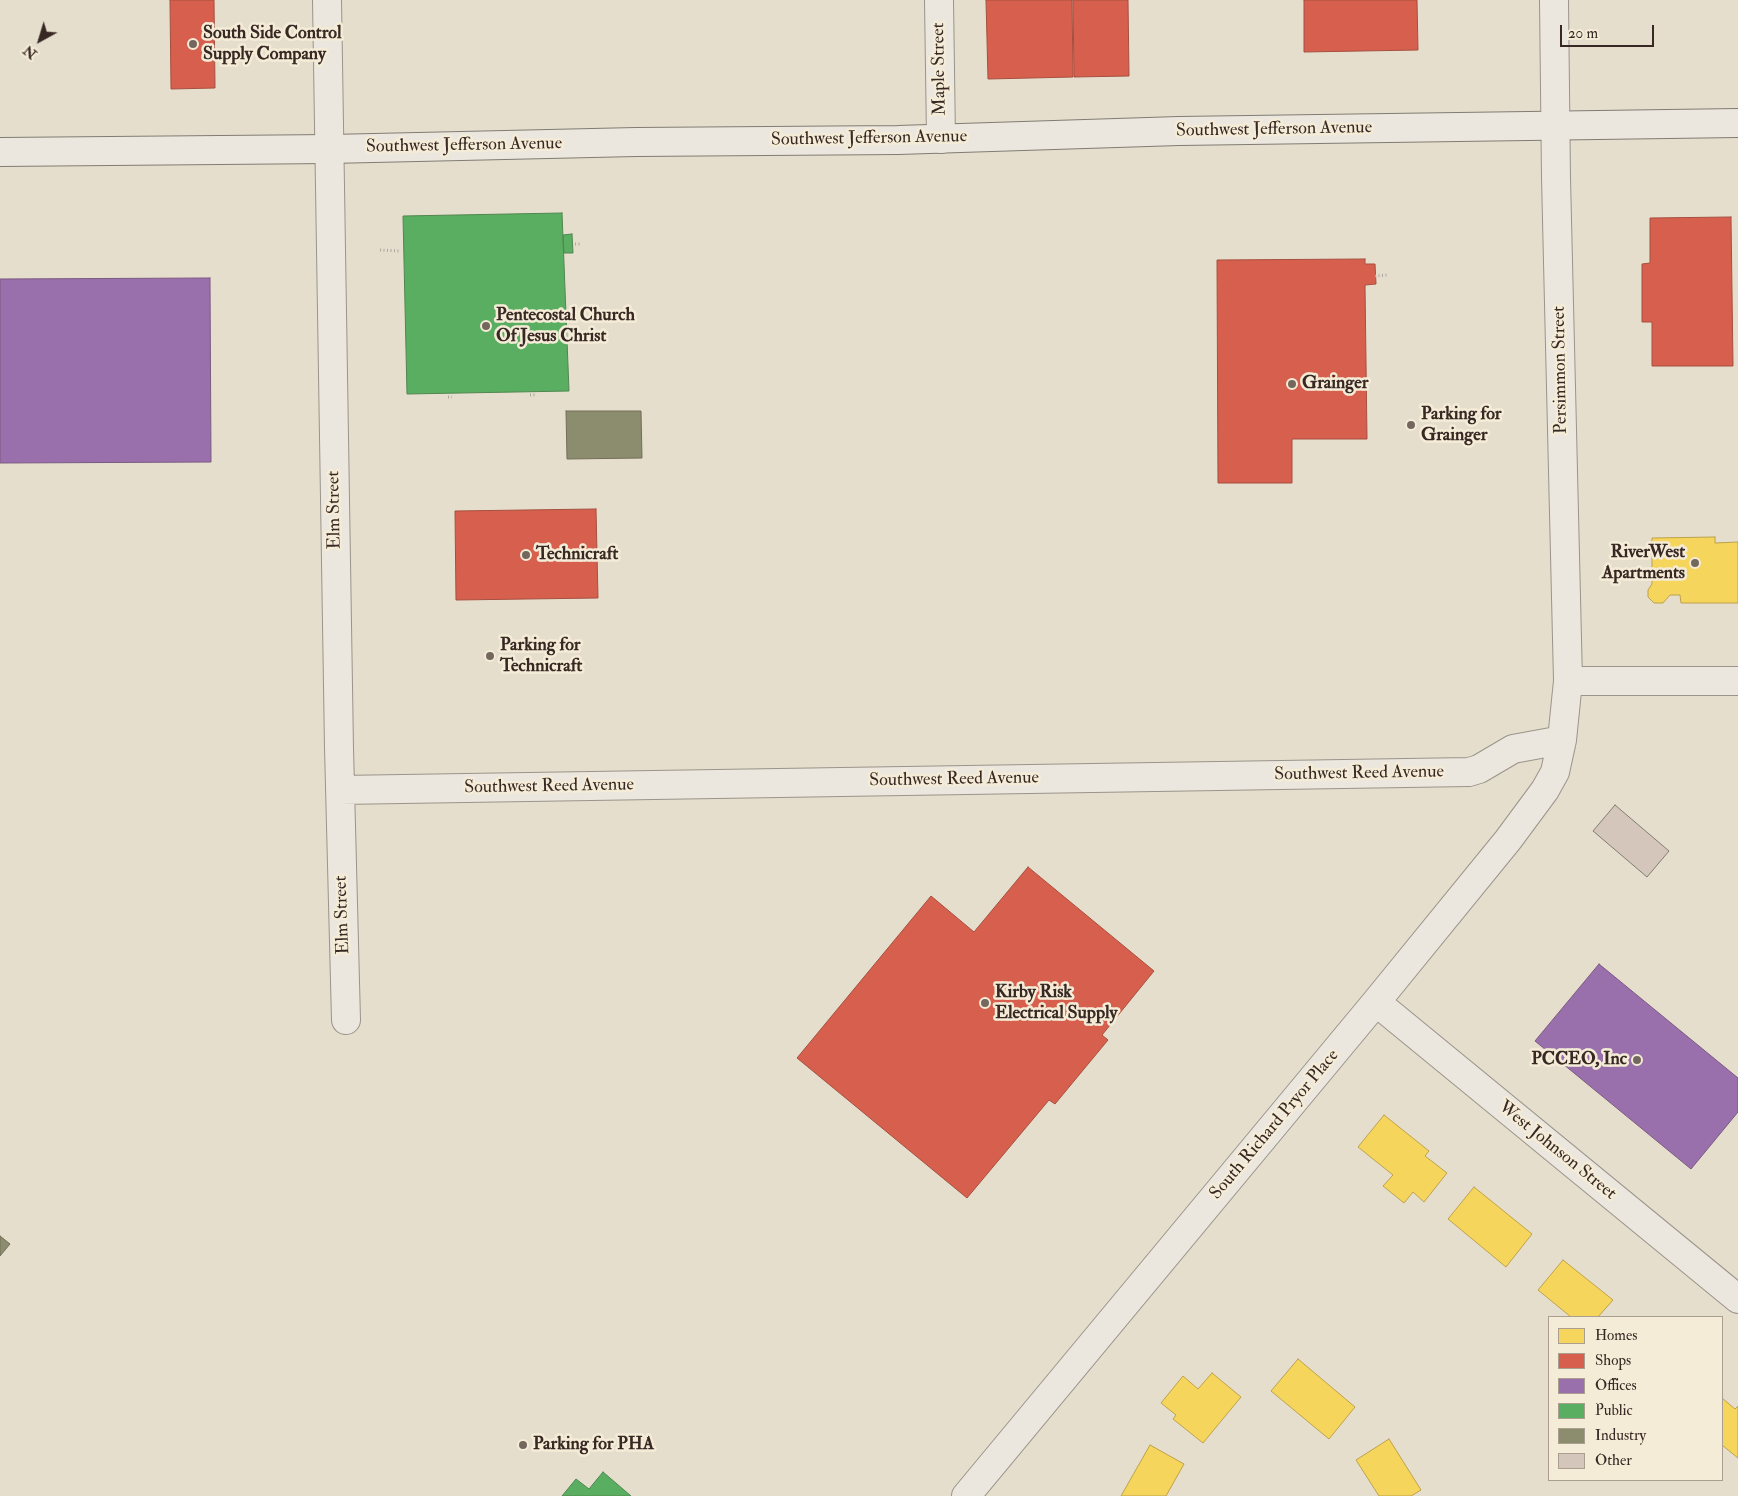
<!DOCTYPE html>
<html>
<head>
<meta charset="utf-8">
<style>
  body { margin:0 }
  #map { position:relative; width:1738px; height:1496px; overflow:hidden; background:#e5decd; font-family:"IM FELL Double Pica",serif }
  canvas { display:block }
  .legend { position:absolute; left:1548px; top:1316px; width:175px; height:165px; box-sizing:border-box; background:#f5ecd8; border:1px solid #a99e90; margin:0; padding:6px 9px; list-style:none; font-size:15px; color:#372823 }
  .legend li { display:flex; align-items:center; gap:10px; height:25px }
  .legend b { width:25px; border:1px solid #a99e90 }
  .north { position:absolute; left:15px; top:15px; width:50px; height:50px; -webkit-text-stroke:4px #f5ecd8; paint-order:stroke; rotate:219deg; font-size:14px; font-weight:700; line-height:20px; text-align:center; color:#372823 }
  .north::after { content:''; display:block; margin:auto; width:18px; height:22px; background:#372823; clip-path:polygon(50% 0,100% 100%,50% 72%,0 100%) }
  .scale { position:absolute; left:1560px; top:25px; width:94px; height:22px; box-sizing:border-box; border:2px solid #372823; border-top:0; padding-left:6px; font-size:15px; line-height:18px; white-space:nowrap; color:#372823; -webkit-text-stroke:4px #f5ecd8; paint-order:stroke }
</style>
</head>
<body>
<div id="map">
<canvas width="1738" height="1496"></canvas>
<ul class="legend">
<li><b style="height:14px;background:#f6d55c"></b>Homes</li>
<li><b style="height:14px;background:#d6604d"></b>Shops</li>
<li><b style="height:14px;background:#9970ab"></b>Offices</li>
<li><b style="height:14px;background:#5aae61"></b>Public</li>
<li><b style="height:14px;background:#8c8c6e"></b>Industry</li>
<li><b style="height:14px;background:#d4c6bb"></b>Other</li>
</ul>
<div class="north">N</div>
<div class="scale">20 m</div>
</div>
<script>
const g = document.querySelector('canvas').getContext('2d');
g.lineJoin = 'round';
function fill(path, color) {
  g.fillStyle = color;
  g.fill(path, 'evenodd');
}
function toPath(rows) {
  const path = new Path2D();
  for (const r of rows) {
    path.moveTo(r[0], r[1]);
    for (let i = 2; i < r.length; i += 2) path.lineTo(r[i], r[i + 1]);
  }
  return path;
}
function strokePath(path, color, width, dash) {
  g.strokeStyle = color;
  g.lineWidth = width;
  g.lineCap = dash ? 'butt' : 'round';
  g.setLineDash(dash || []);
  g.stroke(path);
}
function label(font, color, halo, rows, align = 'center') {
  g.font = font + ' "IM FELL Double Pica",serif';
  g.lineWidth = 5;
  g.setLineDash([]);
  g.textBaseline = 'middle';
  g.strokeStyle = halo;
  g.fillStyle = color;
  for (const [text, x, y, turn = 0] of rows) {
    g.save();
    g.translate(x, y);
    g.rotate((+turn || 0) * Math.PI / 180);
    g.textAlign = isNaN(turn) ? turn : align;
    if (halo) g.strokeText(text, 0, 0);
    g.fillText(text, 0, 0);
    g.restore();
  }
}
const homes = toPath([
  [1715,537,1715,543,1738,542,1738,603,1681,603,1680,595,1670,595,1663,603,1654,603,1648,597,1648,590,1652,584,1652,538,1715,537],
  [1384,1115,1429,1151,1425,1156,1447,1173,1424,1202,1413,1192,1404,1203,1383,1186,1393,1175,1358,1147,1384,1115],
  [1474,1187,1532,1234,1506,1267,1448,1219,1474,1187],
  [1563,1260,1613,1300,1598,1317,1571,1317,1538,1290,1563,1260],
  [1298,1359,1355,1407,1329,1439,1271,1391,1298,1359],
  [1212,1373,1241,1397,1203,1443,1173,1419,1176,1415,1161,1403,1183,1376,1198,1389,1212,1373],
  [1722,1398,1735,1409,1738,1406,1738,1458,1722,1445,1722,1398],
  [1389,1439,1421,1490,1411,1496,1379,1496,1356,1460,1389,1439],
  [1150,1445,1184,1464,1166,1496,1121,1496,1150,1445]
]);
const shops = toPath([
  [170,0,214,0,215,88,171,89,170,0],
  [986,0,1072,0,1073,77,988,79,986,0],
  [1073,0,1128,0,1129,76,1074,77,1073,0],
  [1304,0,1417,0,1418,50,1304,52,1304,0],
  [1731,217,1733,366,1652,366,1652,322,1642,322,1642,264,1650,263,1650,218,1731,217],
  [1365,259,1365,264,1375,264,1376,284,1365,285,1367,439,1292,439,1292,483,1218,483,1217,260,1365,259],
  [596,509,598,598,456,600,455,511,596,509],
  [1028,867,1154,971,1102,1035,1108,1040,1055,1104,1049,1100,967,1198,797,1058,931,896,974,932,1028,867]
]);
const offices = toPath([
  [210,278,211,462,0,463,0,279,210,278],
  [1599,964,1738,1078,1738,1112,1691,1169,1535,1041,1599,964]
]);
const public = toPath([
  [562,213,569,391,407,394,403,216,562,213],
  [572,234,573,253,564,253,563,235,572,234],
  [603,1472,631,1496,562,1496,576,1479,589,1489,603,1472]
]);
const industry = toPath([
  [566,411,641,411,642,458,567,459,566,411],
  [0,1236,10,1244,0,1256,0,1236]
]);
const building = toPath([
  [1615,805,1669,851,1647,877,1593,831,1615,805]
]);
const path = toPath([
  [575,244,582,244],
  [380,250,399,251],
  [1375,276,1387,275],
  [530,395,536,395],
  [448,397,452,397]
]);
const minor = toPath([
  [327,0,339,748,346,1020],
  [939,0,941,139],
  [1568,681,1738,681],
  [340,790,1469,772,1479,769,1513,749,1562,740],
  [1376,1002,1738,1299],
  [966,1496,1376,1002,1508,840,1545,790,1555,772,1562,740,1568,681,1556,178,1554,0]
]);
const secondary = toPath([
  [0,152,330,149,636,142,898,140,1179,131,1738,123]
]);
const markers = [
  [193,44,5,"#74685e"],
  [486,326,5,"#74685e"],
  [1292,384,5,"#74685e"],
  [1411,425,5,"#74685e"],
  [526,555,5,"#74685e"],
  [1695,563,5,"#74685e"],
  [490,656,5,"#74685e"],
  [985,1003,5,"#74685e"],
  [1637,1060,5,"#74685e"],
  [523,1445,5,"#74685e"]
];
const poiNames = [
  ["South Side Control",203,34],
  ["Supply Company",203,55],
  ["Pentecostal Church",496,316],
  ["Of Jesus Christ",496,337],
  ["Grainger",1302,384],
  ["Parking for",1421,415],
  ["Grainger",1421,436],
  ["RiverWest",1685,553,"right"],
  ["Apartments",1685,574,"right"],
  ["Technicraft",536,555],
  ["Parking for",500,646],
  ["Technicraft",500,667],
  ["Kirby Risk",995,993],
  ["Electrical Supply",995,1014],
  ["PCCEO, Inc",1627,1060,"right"],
  ["Parking for PHA",533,1445]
];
const streetNames = [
  ["Maple Street",940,69,-91],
  ["Southwest Jefferson Avenue",1274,130,-1],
  ["Southwest Jefferson Avenue",869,139,-1],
  ["Southwest Jefferson Avenue",464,146,-1],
  ["Persimmon Street",1561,370,-91],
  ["Elm Street",335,510,-91],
  ["Southwest Reed Avenue",1359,774,-1],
  ["Southwest Reed Avenue",954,780,-1],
  ["Southwest Reed Avenue",549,787,-1],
  ["Elm Street",343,915,-92],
  ["South Richard Pryor Place",1275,1125,-50],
  ["West Johnson Street",1557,1151,39]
];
fill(homes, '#f6d55c');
strokePath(homes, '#bda14b', 1);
fill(shops, '#d6604d');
strokePath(shops, '#a64f40', 1);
fill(offices, '#9970ab');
strokePath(offices, '#7c5a82', 1);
fill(public, '#5aae61');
strokePath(public, '#50864e', 1);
fill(industry, '#8c8c6e');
strokePath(industry, '#726e58', 1);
fill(building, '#d4c6bb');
strokePath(building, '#817c73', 1);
strokePath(minor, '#9a948a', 30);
strokePath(secondary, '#817c73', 30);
strokePath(path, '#aba7a0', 3, [1, 2.5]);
strokePath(minor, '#ebe6de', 28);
strokePath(secondary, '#ebe6de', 28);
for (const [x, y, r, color] of markers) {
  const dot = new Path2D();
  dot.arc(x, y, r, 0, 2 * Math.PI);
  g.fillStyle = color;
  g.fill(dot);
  strokePath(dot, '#f5ecd8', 2);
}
label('bold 18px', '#372823', '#f5ecd8', poiNames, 'left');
label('18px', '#372823', '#f5ecd8', streetNames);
</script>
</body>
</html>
